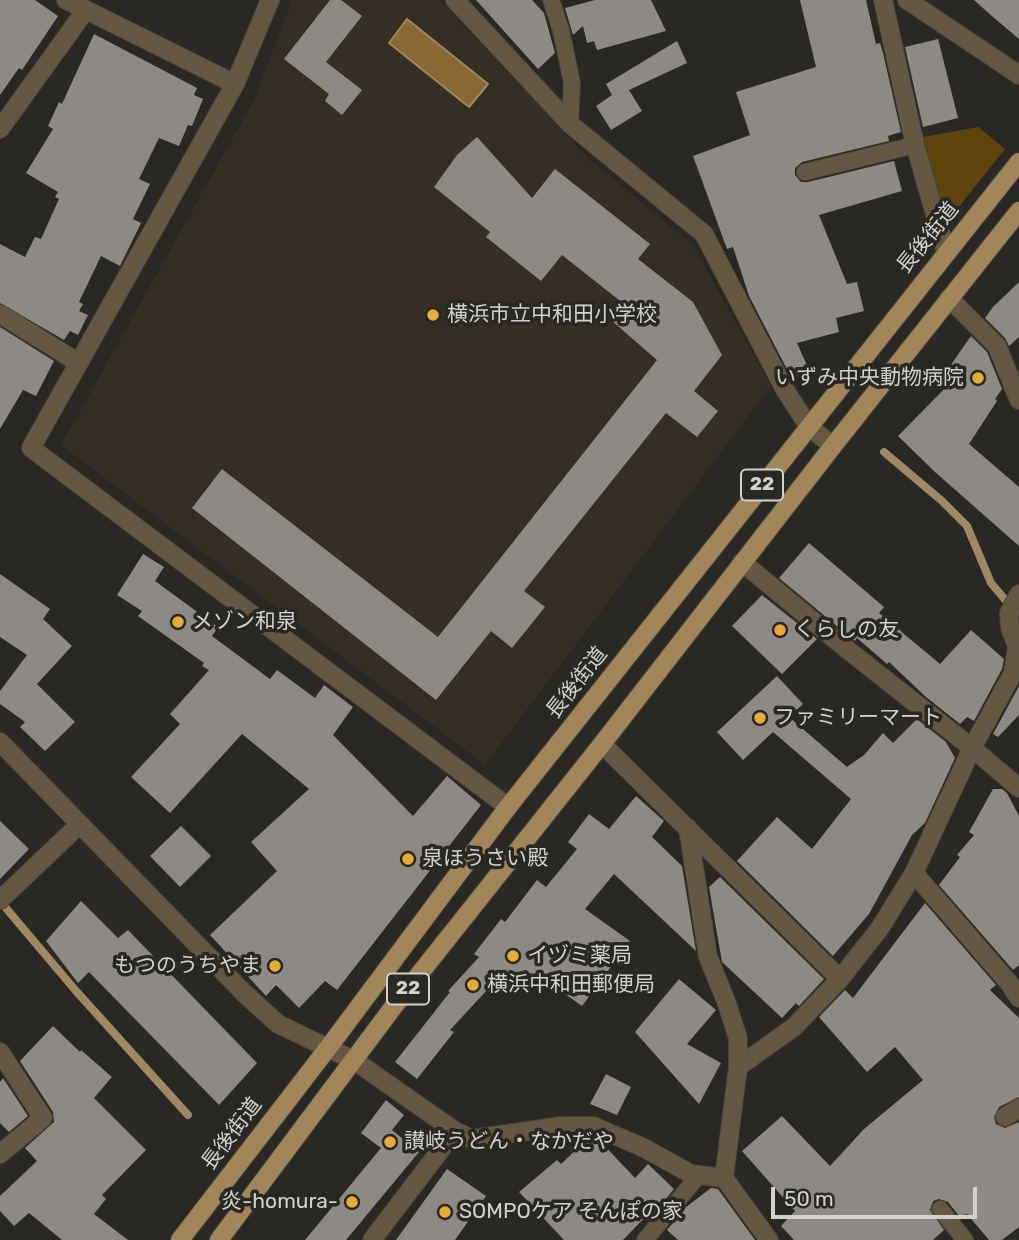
<!DOCTYPE html>
<html>
<head>
<meta charset="utf-8">
<style>
  body { margin:0 }
  #map { position:relative; width:1019px; height:1240px; overflow:hidden; background:#2a2824; font-family:Rubik,sans-serif }
  canvas { display:block }
  .scale { position:absolute; left:771px; top:1187px; width:206px; height:32px; box-sizing:border-box; border:4px solid #d3d1ce; border-top:0; padding-left:9px; font-size:21px; line-height:24px; white-space:nowrap; color:#d3d1ce; -webkit-text-stroke:5px #2a2824; paint-order:stroke }
</style>
</head>
<body>
<div id="map">
<canvas width="1019" height="1240"></canvas>
<div class="scale">50 m</div>
</div>
<script>
const g = document.querySelector('canvas').getContext('2d');
g.lineJoin = 'round';
function fill(path, color) {
  g.fillStyle = color;
  g.fill(path, 'evenodd');
}
function toPath(rows) {
  const path = new Path2D();
  for (const r of rows) {
    path.moveTo(r[0], r[1]);
    for (let i = 2; i < r.length; i += 2) path.lineTo(r[i], r[i + 1]);
  }
  return path;
}
function strokePath(path, color, width, dash) {
  g.strokeStyle = color;
  g.lineWidth = width;
  g.lineCap = dash ? 'butt' : 'round';
  g.setLineDash(dash || []);
  g.stroke(path);
}
function label(font, color, halo, rows, align = 'center') {
  g.font = font + ' Rubik,"Noto Sans JP",sans-serif';
  g.lineWidth = 7;
  g.setLineDash([]);
  g.textBaseline = 'middle';
  g.strokeStyle = halo;
  g.fillStyle = color;
  for (const [text, x, y, turn = 0] of rows) {
    g.save();
    g.translate(x, y);
    g.rotate((+turn || 0) * Math.PI / 180);
    g.textAlign = isNaN(turn) ? turn : align;
    if (halo) g.strokeText(text, 0, 0);
    g.fillText(text, 0, 0);
    g.restore();
  }
}
const built = toPath([
  [292,0,440,0,589,159,693,245,771,386,485,765,61,445,254,100]
]);
const green = toPath([
  [978,127,1005,149,946,223,923,137]
]);
const water = toPath([
  [407,19,488,84,469,107,389,43,407,19]
]);
const stream = toPath([
  [884,452,942,501,967,526,991,583,1019,616],
  [0,901,76,991,188,1115]
]);
const building = toPath([
  [0,0,35,0,58,16,22,70,19,68,0,95],
  [330,0,341,0,362,16,326,62,362,90,342,115,325,101,329,94,284,59],
  [476,0,532,0,544,13,555,53,538,69],
  [595,0,651,0,666,31,597,50,594,41,587,43,583,26,573,35,565,8],
  [800,0,866,0,876,44,880,43,883,53,901,132,888,136,889,141,802,162,795,168,795,175,801,182,808,182,894,161,902,191,819,215,847,284,857,282,864,311,836,318,839,332,797,343,809,370,792,379,749,296,733,247,727,249,693,156,750,135,736,92,816,67],
  [974,0,1019,0,1019,39,993,17],
  [94,34,197,88,194,95,203,99,192,126,188,125,179,146,159,138,139,179,150,184,133,219,141,223,120,266,101,256,79,302,83,304,79,311,88,315,78,335,70,331,64,340,0,303,0,244,25,257,35,237,41,239,59,199,55,197,58,192,26,173,53,129,48,126,59,102,62,104],
  [938,39,958,118,923,127,905,47],
  [677,41,687,63,629,90,642,111,611,130,596,106,612,95,606,84],
  [477,137,532,198,555,169,650,244,638,259,693,302,722,355,694,391,718,411,697,437,666,413,524,591,545,607,512,648,491,631,436,700,192,508,222,469,438,637,657,360,612,321,624,304,562,255,541,281,486,237,490,232,434,187,457,155],
  [1019,282,1019,337,1009,346,1005,338,985,318,993,307],
  [0,327,54,361,36,396,23,390,0,429],
  [971,336,987,352,1002,389,995,399,997,401,969,444,1019,487,1019,546,935,472,898,436,956,377,948,369],
  [809,543,884,607,879,613,940,664,971,630,1004,659,1002,669,974,721,967,717,960,724,926,697,889,662,887,664,857,638,855,641,779,578],
  [143,554,164,567,155,581,218,627,212,636,270,679,277,670,315,698,324,685,353,707,333,735,413,816,447,776,481,805,337,990,325,981,299,1008,276,985,266,996,210,935,277,871,251,842,309,789,242,734,170,813,131,777,180,724,170,714,209,670,202,666,204,663,138,616,142,611,117,595],
  [0,574,50,609,43,619,72,646,37,684,75,722,45,751,20,727,25,722,0,704,0,691,27,655,0,637],
  [762,595,817,639,782,674,732,626],
  [777,676,803,704,789,717,847,767,864,755,883,733,893,743,917,719,946,742,955,758,925,823,912,835,869,914,833,956,737,861,777,817,812,849,851,799,773,732,743,760,717,732],
  [1019,686,1019,715,998,737,993,734],
  [993,789,1002,789,1007,793,1019,816,1019,965,1013,970,939,885,960,857,957,855,974,835,969,832],
  [636,796,664,821,652,837,682,866,696,951,614,874,585,909,630,941,582,1006,538,975,524,993,501,975,450,1030,454,1032,417,1079,395,1062,450,992,448,991,479,957,474,954,501,919,505,922,537,880,546,887,577,849,568,842,589,814,609,829],
  [0,821,29,849,0,879],
  [181,826,211,856,180,887,150,856],
  [720,877,824,979,799,1006,796,1003,782,1018,722,962,709,887],
  [81,901,118,938,128,930,257,1063,219,1105,89,972,78,983,46,941],
  [925,903,996,985,990,990,1019,1018,1019,1097,999,1107,994,1117,996,1124,1005,1128,1019,1122,1019,1227,1002,1240,989,1240,967,1214,959,1216,948,1202,939,1199,933,1201,930,1210,944,1230,933,1240,794,1240,781,1226,795,1211,742,1151,782,1116,830,1166,864,1129,923,1080,895,1047,867,1072,819,1017,845,990,853,998],
  [679,979,716,1010,687,1044,721,1063,699,1104,635,1032],
  [53,1026,80,1052,81,1050,112,1077,94,1098,146,1150,102,1195,106,1199,94,1214,128,1240,62,1240,29,1213,14,1226,0,1211,0,1196,37,1161,25,1148,54,1122,53,1112,20,1061],
  [606,1074,631,1087,617,1115,590,1104],
  [3,1078,28,1116,9,1132,0,1123,0,1082],
  [386,1100,404,1115,392,1130,419,1152,346,1240,305,1240,381,1148,361,1133],
  [590,1137,600,1141,635,1178,648,1164,674,1189,652,1216,649,1213,623,1240,564,1240,519,1192,557,1160,561,1164],
  [447,1169,486,1196,455,1240,396,1240],
  [711,1188,718,1189,755,1240,678,1240,667,1230,686,1207]
]);
const service = toPath([
  [551,0,561,30,572,83,570,124],
  [805,172,915,145],
  [940,1209,965,1240],
  [645,1240,699,1175]
]);
const minor = toPath([
  [66,0,235,84],
  [270,0,235,84,31,448,508,807],
  [455,0,570,124,704,234,784,388,808,426,833,446],
  [883,0,915,145,946,252],
  [907,0,1019,75],
  [0,129,85,11],
  [949,298,997,346,1019,400],
  [0,314,79,363],
  [742,562,848,650,972,748,1019,788],
  [602,744,840,979],
  [688,828,708,957,726,1001,738,1038,738,1067],
  [914,873,1009,983,1019,998],
  [0,900,79,825],
  [328,1048,355,1061,455,1131,472,1139,562,1126,593,1126,642,1147,691,1174,724,1178],
  [0,1052,43,1118,0,1154],
  [1005,1117,1019,1108],
  [372,1240,455,1131],
  [769,1240,724,1178,738,1067,794,1027,840,979,880,928,914,873,972,748,1013,673,1017,646,1010,628,1009,613,1019,594]
]);
const tertiary = toPath([
  [0,742,245,994,278,1024,328,1048]
]);
const primary = toPath([
  [180,1240,328,1048,508,807,1019,162],
  [219,1240,394,1006,602,744,833,446,1019,211]
]);
const markers = [
  [433,315,7,"#e9ab38"],
  [978,378,7,"#e9ab38"],
  [178,622,7,"#e9ab38"],
  [780,630,7,"#e9ab38"],
  [760,718,7,"#e9ab38"],
  [408,859,7,"#e9ab38"],
  [513,956,7,"#e9ab38"],
  [275,966,7,"#e9ab38"],
  [473,985,7,"#e9ab38"],
  [390,1142,7,"#e9ab38"],
  [352,1202,7,"#e9ab38"],
  [445,1212,7,"#e9ab38"]
];
const shields = [
  [762,485,42],
  [408,989,42]
];
const shieldNames = [
  ["22",762,485],
  ["22",408,989]
];
const streetNames = [
  ["長後街道",928,238,-51],
  ["長後街道",577,683,-52],
  ["長後街道",232,1134,-53]
];
const poiNames = [
  ["横浜市立中和田小学校",447,315],
  ["いずみ中央動物病院",964,378,"right"],
  ["メゾン和泉",192,622],
  ["くらしの友",794,630],
  ["ファミリーマート",774,718],
  ["泉ほうさい殿",422,859],
  ["イヅミ薬局",527,956],
  ["もつのうちやま",261,966,"right"],
  ["横浜中和田郵便局",487,985],
  ["讃岐うどん・なかだや",404,1142],
  ["炎-homura-",338,1202,"right"],
  ["SOMPOケア そんぽの家",459,1212]
];
fill(built, '#342e25');
fill(green, '#60440e');
fill(water, '#896934');
strokePath(water, '#9f8862', 2);
strokePath(stream, '#9f8862', 8);
fill(building, '#8d8a86');
strokePath(service, '#45433f', 18);
strokePath(minor, '#45433f', 20);
strokePath(tertiary, '#45433f', 20);
strokePath(primary, '#45433f', 20);
strokePath(service, '#655843', 16);
strokePath(minor, '#655843', 18);
strokePath(tertiary, '#655843', 18);
strokePath(primary, '#a2865a', 18);
for (const [x, y, r, color] of markers) {
  const dot = new Path2D();
  dot.arc(x, y, r, 0, 2 * Math.PI);
  g.fillStyle = color;
  g.fill(dot);
  strokePath(dot, '#2a2824', 2.5);
}
for (const [x, y, w] of shields) {
  const box = new Path2D();
  box.roundRect(x - w / 2, y - 15.5, w, 31, 5);
  g.fillStyle = '#2a2824';
  g.fill(box);
  strokePath(box, '#d3d1ce', 2);
}
label('bold 19px', '#d3d1ce', null, shieldNames);
label('21px', '#d3d1ce', '#2a2824', streetNames);
label('21px', '#d3d1ce', '#2a2824', poiNames, 'left');
</script>
</body>
</html>
